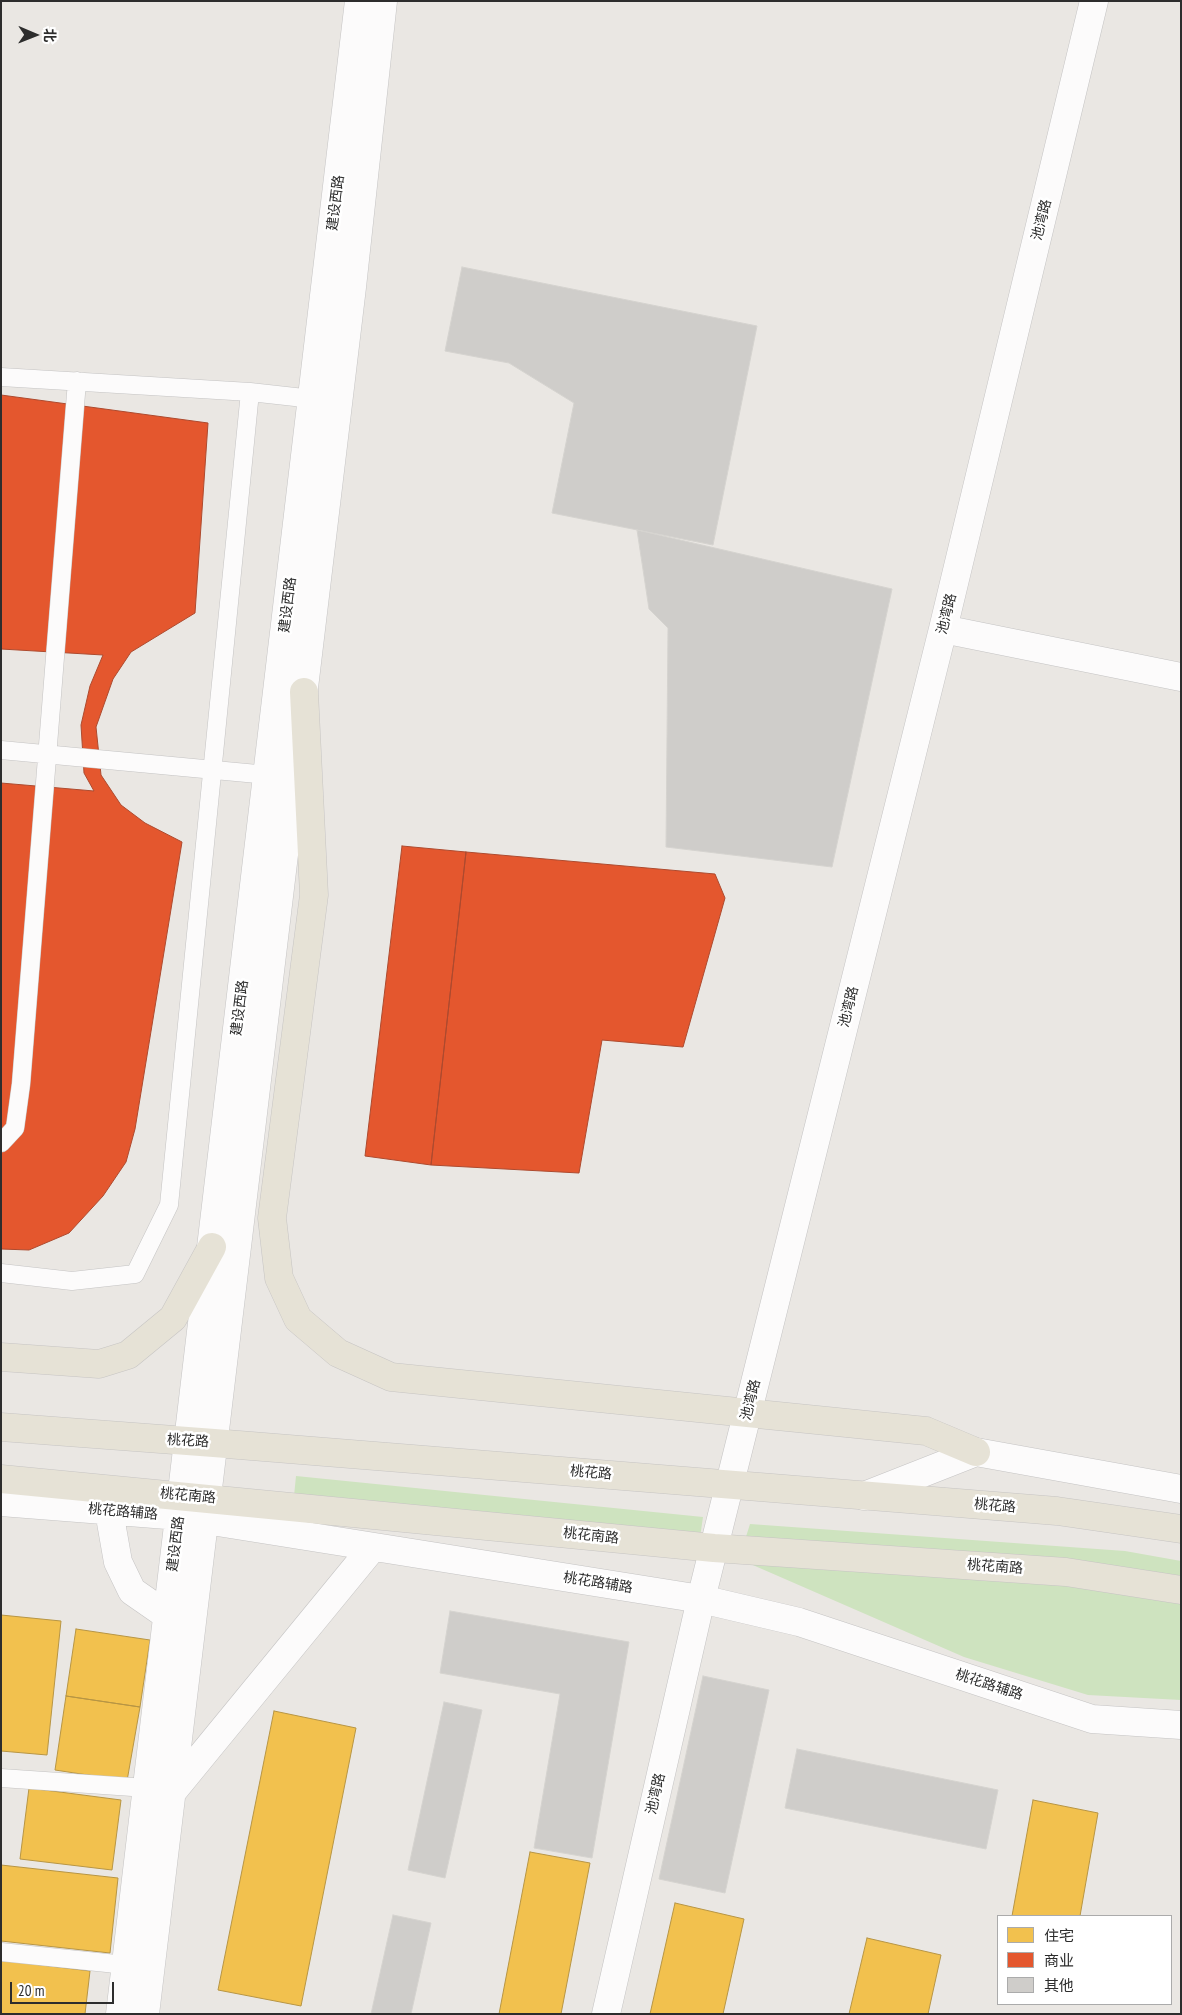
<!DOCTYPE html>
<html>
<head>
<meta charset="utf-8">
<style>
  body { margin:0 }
  #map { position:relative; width:1182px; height:2015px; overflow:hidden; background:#eae7e3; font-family:"PT Sans Narrow","Noto Sans SC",sans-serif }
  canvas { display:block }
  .frame { position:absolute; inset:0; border:2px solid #2d2d2d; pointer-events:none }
  .legend { position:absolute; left:997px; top:1915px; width:175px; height:90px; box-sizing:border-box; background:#fff; border:1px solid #ababab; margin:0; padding:6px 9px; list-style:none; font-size:15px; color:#2d2d2d }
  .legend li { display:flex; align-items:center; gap:10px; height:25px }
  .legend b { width:25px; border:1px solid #ababab }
  .north { position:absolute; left:10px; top:10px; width:50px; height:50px; -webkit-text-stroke:4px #fff; paint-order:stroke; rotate:91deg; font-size:14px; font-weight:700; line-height:20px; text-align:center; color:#2d2d2d }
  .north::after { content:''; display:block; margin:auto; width:18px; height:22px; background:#2d2d2d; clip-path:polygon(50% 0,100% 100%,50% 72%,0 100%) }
  .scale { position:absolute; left:10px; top:1982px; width:104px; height:22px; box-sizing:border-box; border:2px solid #2d2d2d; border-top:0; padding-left:6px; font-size:15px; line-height:18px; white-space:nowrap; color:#2d2d2d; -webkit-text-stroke:4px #fff; paint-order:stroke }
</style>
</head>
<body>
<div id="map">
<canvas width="1182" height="2015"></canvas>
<div class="frame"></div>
<ul class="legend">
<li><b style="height:14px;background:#f2c14e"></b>住宅</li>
<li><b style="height:14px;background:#e4572e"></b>商业</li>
<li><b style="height:14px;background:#cfcdca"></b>其他</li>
</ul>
<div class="north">北</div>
<div class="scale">20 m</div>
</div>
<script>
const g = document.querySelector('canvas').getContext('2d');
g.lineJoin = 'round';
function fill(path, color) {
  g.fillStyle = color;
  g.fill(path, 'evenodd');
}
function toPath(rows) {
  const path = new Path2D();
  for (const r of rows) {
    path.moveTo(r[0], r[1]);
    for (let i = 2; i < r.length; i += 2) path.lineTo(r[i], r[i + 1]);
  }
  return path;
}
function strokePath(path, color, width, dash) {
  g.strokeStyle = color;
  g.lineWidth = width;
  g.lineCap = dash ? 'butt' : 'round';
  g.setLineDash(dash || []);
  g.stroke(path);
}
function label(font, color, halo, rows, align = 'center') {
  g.font = font + ' "PT Sans Narrow","Noto Sans SC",sans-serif';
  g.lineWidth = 5;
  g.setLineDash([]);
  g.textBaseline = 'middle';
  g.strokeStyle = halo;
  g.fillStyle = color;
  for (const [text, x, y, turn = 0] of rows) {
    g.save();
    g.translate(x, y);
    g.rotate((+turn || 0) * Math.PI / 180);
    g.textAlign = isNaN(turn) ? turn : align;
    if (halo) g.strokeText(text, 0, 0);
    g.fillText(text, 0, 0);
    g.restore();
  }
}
const green = toPath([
  [296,1476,703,1517,697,1558,293,1506],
  [750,1524,1125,1551,1181,1561,1181,1700,1088,1695,964,1657,739,1559]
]);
const homes = toPath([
  [1,1615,61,1621,47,1755,1,1751,1,1615],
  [76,1629,150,1640,140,1707,66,1696,76,1629],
  [66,1696,140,1707,127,1781,55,1770,66,1696],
  [274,1711,356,1728,301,2006,218,1990,274,1711],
  [29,1788,121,1800,112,1870,20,1859,29,1788],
  [1033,1800,1098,1813,1080,1916,1012,1916,1033,1800],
  [530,1852,590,1863,561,2014,499,2014,530,1852],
  [1,1865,118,1878,110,1953,1,1941,1,1865],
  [675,1903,744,1919,723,2014,650,2014,675,1903],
  [867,1938,941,1955,928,2014,849,2014,867,1938],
  [1,1960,90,1971,85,2014,1,2014,1,1960]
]);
const shops = toPath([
  [1,395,208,423,195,613,131,652,113,679,96,727,101,775,121,805,145,823,182,842,135,1129,126,1162,103,1196,69,1233,29,1250,1,1249,1,783,94,791,84,773,81,725,90,686,103,655,1,649,1,395],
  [402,846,466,852,431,1165,365,1156,402,846],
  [466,852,715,874,725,898,683,1047,602,1040,579,1173,431,1165,466,852]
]);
const building = toPath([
  [462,267,757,326,713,545,552,513,574,403,509,363,445,351,462,267],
  [637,530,892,589,832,867,666,847,668,628,649,609,637,530],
  [450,1611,629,1642,592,1858,534,1848,560,1694,440,1673,450,1611],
  [703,1676,769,1690,725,1893,659,1879,703,1676],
  [444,1702,482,1710,445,1878,408,1870,444,1702],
  [797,1749,998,1790,986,1849,785,1808,797,1749],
  [393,1915,431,1923,411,2014,371,2014,393,1915]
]);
const service = toPath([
  [1,377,250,392,169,1205,135,1274,72,1281,1,1273],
  [250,392,313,399],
  [1,750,268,775],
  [1,1143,15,1128,21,1084,77,381],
  [1,1778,147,1788],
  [1,1952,126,1965]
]);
const minor = toPath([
  [943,629,1181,677],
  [606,2014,701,1599,943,629,1094,1]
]);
const secondary = toPath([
  [864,1496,976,1452,1181,1489],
  [1,1502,180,1516,701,1599,799,1622,1092,1719,1181,1725],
  [109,1511,118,1562,132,1591,168,1616],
  [172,1792,372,1548],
  [120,2014,359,1],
  [145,2014,352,287,383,1]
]);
const primary = toPath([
  [304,692,314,895,272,1218,279,1278,298,1319,338,1353,391,1377,926,1431,976,1452],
  [1,1357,99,1364,128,1355,173,1318,212,1247],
  [1,1427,214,1443,1057,1511,1181,1529],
  [1,1479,714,1548,1066,1572,1181,1590]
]);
const streetNames = [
  ["建设西路",336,203,-83],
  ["池湾路",1042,220,-76],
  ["建设西路",288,605,-83],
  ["池湾路",947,614,-76],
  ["池湾路",849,1007,-76],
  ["建设西路",240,1008,-83],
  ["池湾路",751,1400,-76],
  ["桃花路",188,1441,3],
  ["桃花路",591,1473,5],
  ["桃花南路",188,1496,5],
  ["桃花路",995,1506,5],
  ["桃花路辅路",123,1512,5],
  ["桃花南路",591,1536,6],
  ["建设西路",176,1544,-83],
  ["桃花南路",995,1567,4],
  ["桃花路辅路",598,1583,9],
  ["桃花路辅路",989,1685,18],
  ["池湾路",656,1794,-77]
];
fill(green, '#cee3bf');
fill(homes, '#f2c14e');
strokePath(homes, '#b79544', 1);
fill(shops, '#e4572e');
strokePath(shops, '#ad4a2e', 1);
fill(building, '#cfcdca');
strokePath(building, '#d5d3cf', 1);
strokePath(service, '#c4c3c3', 19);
strokePath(minor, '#c4c3c3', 29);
strokePath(secondary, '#c4c3c3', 29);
strokePath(primary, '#c6c4c3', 29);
strokePath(service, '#fcfbfb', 18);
strokePath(minor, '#fcfbfb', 28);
strokePath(secondary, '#fcfbfb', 28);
strokePath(primary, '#e6e2d6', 28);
label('14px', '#2d2d2d', '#fff', streetNames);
</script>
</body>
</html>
